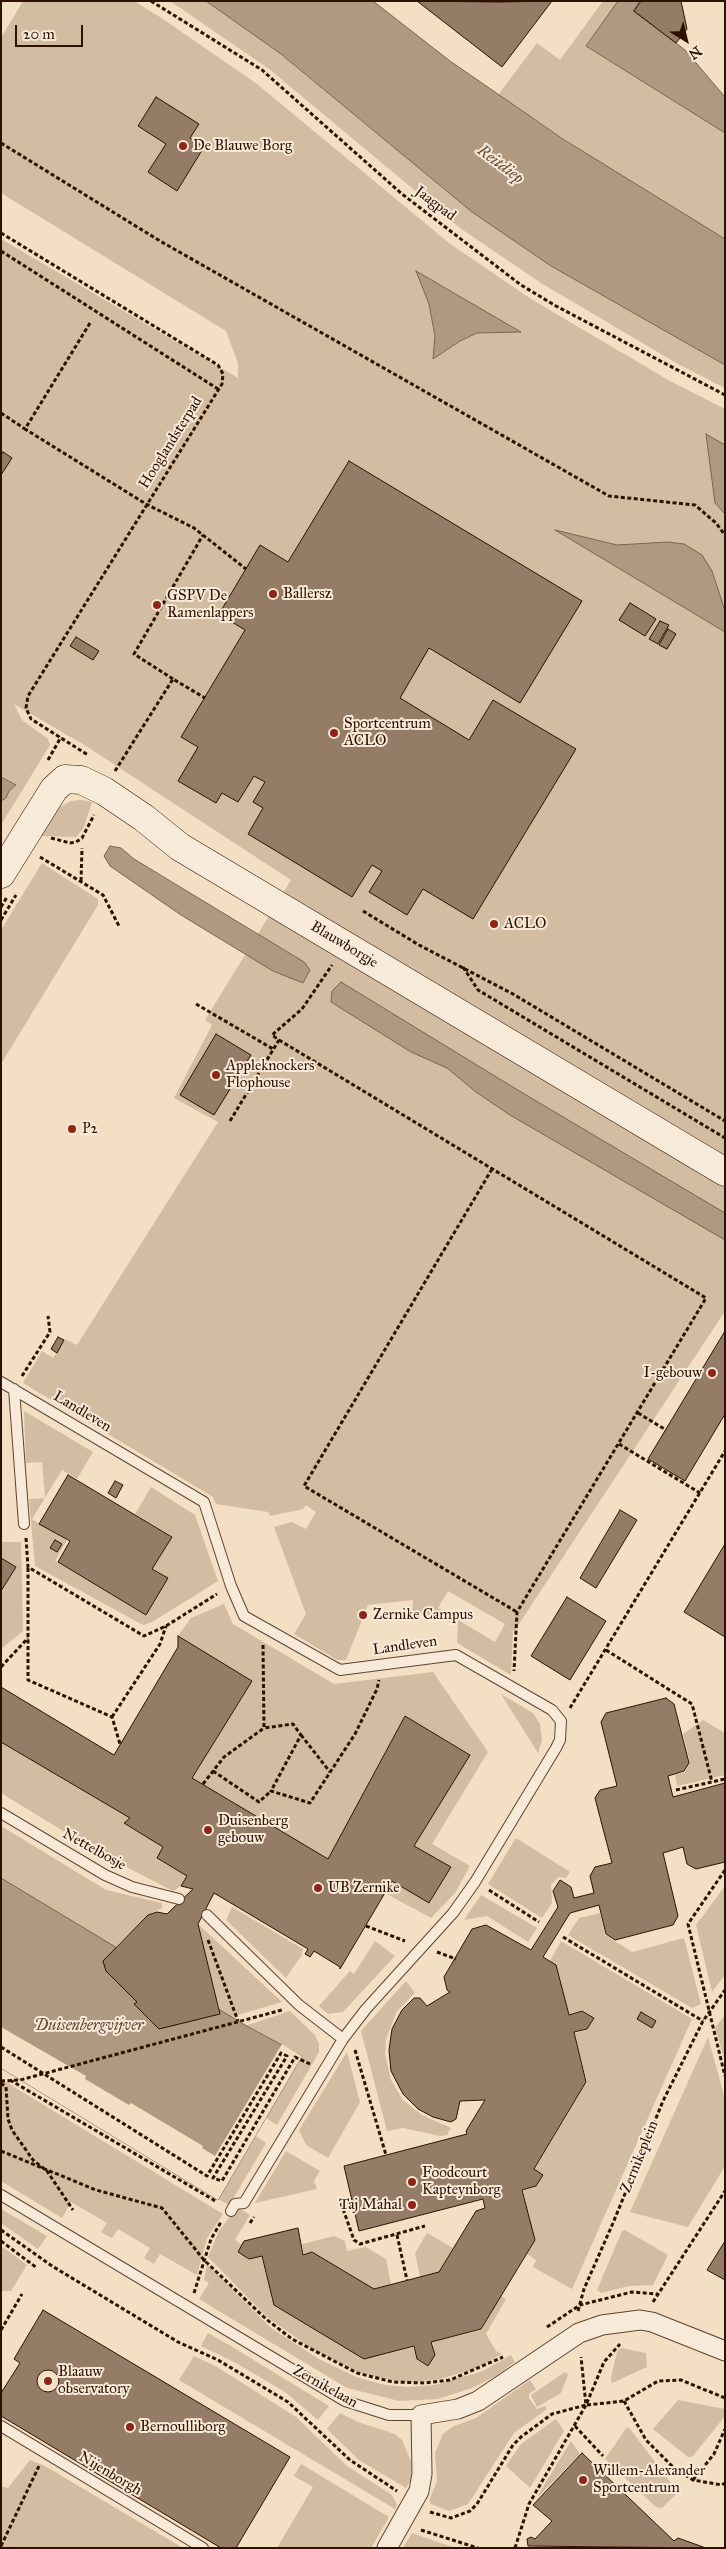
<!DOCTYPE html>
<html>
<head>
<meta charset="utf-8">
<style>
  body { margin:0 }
  #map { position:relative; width:726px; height:2549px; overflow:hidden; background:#f3dfc3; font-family:"IM FELL Great Primer",serif }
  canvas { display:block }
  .frame { position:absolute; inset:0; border:2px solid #2e1101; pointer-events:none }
  .north { position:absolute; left:661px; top:15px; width:50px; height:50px; -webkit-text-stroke:4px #f7ead8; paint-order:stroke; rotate:144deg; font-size:14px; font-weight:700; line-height:20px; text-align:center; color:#2e1101 }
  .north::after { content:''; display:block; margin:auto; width:18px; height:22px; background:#2e1101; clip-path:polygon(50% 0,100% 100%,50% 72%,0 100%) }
  .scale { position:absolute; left:15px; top:25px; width:68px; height:22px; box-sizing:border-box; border:2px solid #2e1101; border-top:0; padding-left:6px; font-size:15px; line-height:18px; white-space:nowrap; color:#2e1101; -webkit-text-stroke:4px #f7ead8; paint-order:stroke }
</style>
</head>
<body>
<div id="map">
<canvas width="726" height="2549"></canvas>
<div class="frame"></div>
<div class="north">N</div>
<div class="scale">20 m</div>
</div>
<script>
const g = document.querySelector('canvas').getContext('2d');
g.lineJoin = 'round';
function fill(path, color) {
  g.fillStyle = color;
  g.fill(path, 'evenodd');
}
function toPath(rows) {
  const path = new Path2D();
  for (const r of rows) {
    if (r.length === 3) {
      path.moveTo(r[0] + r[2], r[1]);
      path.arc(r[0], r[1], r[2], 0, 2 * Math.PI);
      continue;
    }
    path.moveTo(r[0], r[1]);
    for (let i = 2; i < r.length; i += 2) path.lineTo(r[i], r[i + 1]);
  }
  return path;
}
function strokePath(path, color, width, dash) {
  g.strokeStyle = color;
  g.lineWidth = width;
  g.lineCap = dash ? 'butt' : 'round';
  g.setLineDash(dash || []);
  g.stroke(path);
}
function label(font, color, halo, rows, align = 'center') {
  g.font = font + ' "IM FELL Great Primer",serif';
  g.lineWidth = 4;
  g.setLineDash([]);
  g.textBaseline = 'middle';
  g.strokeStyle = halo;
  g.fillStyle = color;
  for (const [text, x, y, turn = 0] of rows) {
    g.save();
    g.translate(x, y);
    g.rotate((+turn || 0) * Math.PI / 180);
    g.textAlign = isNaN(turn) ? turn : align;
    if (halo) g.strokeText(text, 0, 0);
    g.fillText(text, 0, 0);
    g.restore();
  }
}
const green = toPath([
  [23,1,134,1,163,19,257,84,449,243,531,299,670,381,725,409,725,445,706,435,725,514,725,611,643,545,617,545,557,531,725,632,725,1311,515,1630,513,1630,511,1675,457,1643,458,1625,430,1615,412,1616,413,1600,368,1605,346,1660,337,1660,294,1634,306,1614,274,1527,292,1522,306,1529,316,1512,306,1505,303,1509,270,1516,268,1512,216,1504,213,1497,23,1383,42,1351,53,1358,65,1339,77,1345,218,1122,174,1098,212,1025,205,1020,291,880,86,746,14,704,22,720,48,739,50,745,1,825,1,801,6,798,9,791,16,786,1,777,1,239,238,378,238,363,226,331,1,193,1,38],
  [416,272,417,272,520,332,477,333,460,341,433,359,435,336,429,304],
  [448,1591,505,1624,495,1642,438,1608],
  [170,1,206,1,233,19,281,54,472,212,551,266,725,365,725,388,678,364,541,283,460,228,269,69],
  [603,1,618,1,586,46,725,133,725,239,638,188,498,95,537,43,560,60],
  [81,800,92,802,83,829,76,837,41,836,56,809,71,801],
  [42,863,98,899,98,905,1,1064,1,930],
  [24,1411,93,1452,77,1479,62,1470,32,1519,67,1540,55,1561,146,1615,168,1578,152,1568,172,1536,135,1514,151,1487,195,1515,218,1581,152,1622,143,1625,35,1566,29,1499,45,1498,42,1462,26,1463],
  [1,1542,21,1542,23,1631,1,1649,1,1591,16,1567,1,1558],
  [224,1604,233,1624,334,1684,433,1672,488,1752,432,1844,470,1866,455,1893,431,1918,385,1893,392,1881,430,1903,451,1867,414,1846,470,1754,405,1716,328,1859,192,1778,252,1681,178,1636,191,1618],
  [501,1694,533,1713,540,1724,542,1740,538,1753],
  [703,1720,725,1733,725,1775,677,1786,675,1775,685,1772,690,1763,683,1734],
  [1,1742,130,1818,124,1823,163,1847,157,1859,187,1876,181,1886,173,1891,101,1854,1,1793],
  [1,1826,106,1890,162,1903,162,1908,148,1915,115,1947,1,1878],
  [516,1838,570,1872,566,1878,558,1877,551,1885,552,1903,542,1918,488,1884],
  [725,1886,725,1975,712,1992,696,1925],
  [481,1895,537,1928,528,1942,487,1916,464,1920],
  [232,1907,303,1949,301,1956,286,1978,226,1920],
  [600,1913,605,1935,632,1952,684,1938,701,2004,692,2008,568,1935,579,1918],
  [198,1924,282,2002,231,2017,220,2010],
  [375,1941,395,1956,343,2012,328,2014,319,2006,350,1971,354,1974],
  [561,1941,692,2019,572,2289,533,2267,536,2260,527,2254,535,2240,523,2191,536,2187,543,2175,535,2169,587,2082,575,2033,587,2030,594,2017,582,2010,569,2014,556,1965,550,1961],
  [406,1981,415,1993,397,2011,386,2039,385,2054,391,2080,403,2100,422,2115,451,2128,447,2135,440,2136,403,2128,387,2131,361,2031],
  [290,2011,315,2035,319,2044,319,2052,277,2125,266,2118,302,2056,245,2026],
  [725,2015,725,2061,715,2028],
  [708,2037,725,2099,725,2166,688,2227,630,2212],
  [347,2052,360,2102,328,2158,306,2145,299,2130],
  [1,2079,223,2214,207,2238,197,2275,160,2254,154,2264,144,2258,150,2248,118,2229,112,2238,101,2232,107,2223,71,2202,62,2218,1,2181],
  [256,2136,266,2143,230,2204,227,2204,218,2199],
  [286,2151,320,2171,314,2181,317,2189,255,2203],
  [237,2207,250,2215,235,2240,242,2245,237,2252,249,2259,261,2256,274,2305,364,2359,413,2347,417,2360,428,2367,435,2355,432,2342,481,2330,501,2296,506,2299,486,2334,496,2351,502,2354,476,2368,457,2374,436,2380,411,2382,391,2380,360,2373,312,2349,267,2317,208,2257,219,2231],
  [1,2209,47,2236,38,2249,1,2223],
  [625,2230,668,2255,653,2285,629,2286,601,2293,597,2290,622,2231],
  [427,2233,453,2248,439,2272,420,2277,415,2253],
  [334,2236,345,2241,347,2251,366,2247,386,2259,391,2284,374,2289,312,2252,304,2254,302,2244],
  [1,2246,27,2265,11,2291,1,2291],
  [207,2264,271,2328,319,2359,356,2377,385,2385,409,2387,435,2385,483,2371,511,2355,515,2362,496,2376,472,2388,438,2399,399,2401,347,2388,199,2299,209,2283,204,2280],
  [208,2333,234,2348,329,2406,318,2420,285,2392,236,2363,201,2346],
  [621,2348,646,2353,647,2367,612,2383,611,2378,617,2352],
  [194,2356,217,2367,296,2417,347,2466,392,2495,397,2505,395,2509,179,2380],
  [565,2372,568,2375,561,2393,537,2407,531,2395],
  [530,2380,536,2389,529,2394,529,2398,537,2409,545,2406,547,2409,514,2433,468,2504,449,2511,431,2504,429,2501,437,2481,435,2453,443,2434,454,2426,476,2418],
  [678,2400,725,2409,725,2416,692,2457,688,2457,653,2429],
  [340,2413,358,2422,395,2434,402,2440,411,2461,412,2474,411,2480,406,2488,359,2460,327,2429],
  [556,2419,564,2431,530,2488,506,2466,521,2444],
  [627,2427,630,2429,678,2492,662,2508,656,2507,605,2459],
  [571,2441,580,2454,539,2496,538,2495],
  [30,2460,45,2466,183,2548,1,2548,1,2486,8,2488],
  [301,2464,389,2517,371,2548,277,2548,313,2487,294,2476],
  [412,2533,455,2548,403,2548]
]);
const water = toPath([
  [206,1,373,1,450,61,563,139,725,239,725,365,551,266,472,212,281,54,206,1],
  [618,1,640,1,633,11,685,50,725,97,725,133,586,46,618,1],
  [416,271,521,332,477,333,460,341,433,359,435,336,429,304,416,271],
  [706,434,725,445,725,514,715,503,706,434],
  [555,530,617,545,668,542,684,544,702,555,712,571,725,611,725,632,555,530],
  [1,777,16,785,9,791,6,798,1,801,1,777],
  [110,846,121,848,134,859,304,962,310,970,303,983,273,971,181,915,110,866,104,856,110,846],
  [341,982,516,1089,725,1213,725,1240,510,1115,476,1092,447,1068,411,1052,331,1002,332,991,341,982],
  [1,1878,245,2025,302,2056,218,2200,1,2068,1,1878]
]);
const pier = toPath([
  [1,2027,86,2076,85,2079,129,2105,131,2103,203,2146,202,2148,215,2156,282,2044,302,2056,218,2200,1,2068]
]);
const building = toPath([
  [417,1,498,2,552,1,502,67,417,1],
  [641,1,681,1,687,29,676,43,634,11,641,1],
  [156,97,199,124,190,138,204,147,177,191,148,172,166,144,138,126,156,97],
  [3,452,12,458,1,475,1,455,3,452],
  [349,461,582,601,520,703,429,648,400,698,469,740,493,700,576,749,473,919,423,889,407,915,369,892,382,871,372,865,352,897,248,834,263,808,253,802,265,782,254,776,238,802,222,793,216,803,178,781,198,747,181,737,245,630,219,614,260,545,288,562,349,461],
  [630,603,656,619,645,636,619,620,630,603],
  [660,621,669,625,658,644,649,639,660,621],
  [668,629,676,634,667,649,659,645,668,629],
  [76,637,99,651,93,660,70,646,76,637],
  [216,1034,251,1055,214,1115,180,1095,216,1034],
  [725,1331,725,1414,685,1481,648,1459,725,1331],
  [58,1337,64,1340,57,1353,51,1349,58,1337],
  [68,1475,172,1537,152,1569,168,1578,146,1615,58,1562,70,1541,39,1524,68,1475],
  [115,1481,123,1485,116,1498,108,1493,115,1481],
  [620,1510,637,1520,596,1588,580,1578,620,1510],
  [55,1540,62,1544,57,1552,50,1548,55,1540],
  [725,1544,725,1637,684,1612,725,1544],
  [1,1558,16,1567,1,1591,1,1558],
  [567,1597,606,1621,570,1680,531,1656,567,1597],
  [178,1636,252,1681,192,1778,328,1859,405,1716,470,1755,414,1846,451,1867,429,1903,392,1881,340,1969,340,1967,314,1951,310,1957,305,1954,308,1949,214,1893,198,1924,220,2014,159,2029,134,2004,137,2002,106,1971,103,1961,148,1915,157,1912,167,1914,193,1889,181,1886,187,1876,157,1858,163,1847,124,1823,130,1818,1,1742,1,1687,114,1755,178,1647,178,1636],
  [666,1698,674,1704,689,1763,684,1771,668,1776,673,1797,725,1783,725,1862,696,1869,687,1864,683,1847,663,1853,678,1916,673,1925,615,1940,606,1934,599,1905,570,1913,543,1957,556,1965,569,2015,582,2011,594,2018,587,2029,574,2032,586,2082,534,2169,543,2175,536,2186,522,2190,535,2240,481,2329,431,2342,435,2355,428,2366,417,2359,414,2346,364,2359,274,2305,262,2256,249,2259,238,2252,244,2241,298,2228,303,2255,312,2252,374,2289,439,2272,476,2211,485,2208,483,2199,359,2231,344,2166,467,2134,466,2131,485,2100,460,2101,456,2119,451,2122,433,2117,418,2109,403,2094,391,2071,389,2050,392,2029,402,2010,414,1998,420,1998,427,2006,450,1992,447,1990,444,1977,472,1929,486,1925,531,1950,558,1907,553,1891,560,1880,571,1887,574,1898,594,1893,590,1876,595,1867,612,1863,595,1798,600,1790,617,1786,601,1722,606,1713,666,1698],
  [641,2012,656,2021,652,2028,637,2019,641,2012],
  [725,2241,725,2280,707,2270,725,2241],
  [43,2310,290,2457,236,2548,221,2548,1,2416,1,2393,20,2363,14,2359,43,2310],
  [48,2381,11],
  [582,2453,674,2541,678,2538,706,2548,528,2546,527,2539,531,2537,535,2539,552,2521,533,2505,582,2453]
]);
const path = toPath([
  [151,1,262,70,402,194,521,285,556,306,725,395],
  [1,143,160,241,609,496,695,505,716,523,725,535],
  [1,233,218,365,223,374,222,384,28,696,26,708,31,719,88,755],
  [1,251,218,389],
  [90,323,25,429,146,504,194,528,246,569],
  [1,413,25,429],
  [173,679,134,654,203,535],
  [48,760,61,737],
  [115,771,173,679,205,698],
  [51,838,70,843,76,842,82,838,94,815],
  [40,857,103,895,119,926],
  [81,881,82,848],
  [1,907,7,897],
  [363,911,419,945,513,994,725,1121],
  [1,920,16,895],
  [463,967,478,990,725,1138],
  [196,1004,273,1049],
  [279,1040,706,1298,517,1612,514,1671],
  [230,1121,279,1040,272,1035,302,1009,332,965],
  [492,1169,304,1486,517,1612],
  [22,1376,50,1332,48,1316],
  [638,1413,666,1430],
  [619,1444,700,1493],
  [26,1538,28,1567,144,1636,166,1626,217,1594],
  [28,1568,28,1680,112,1717,120,1744],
  [263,1645,264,1728,293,1724,301,1735,271,1791,310,1803,355,1734,377,1689,379,1680],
  [606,1650,692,1704,712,1782],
  [1,1667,28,1638],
  [570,1708,725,1451],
  [112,1717,160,1644,166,1626],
  [301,1735,330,1772],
  [213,1771,259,1802,271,1791],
  [203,1784,224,1757,264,1728],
  [676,1790,725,1779],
  [725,1870,688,1924,725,2076],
  [489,1890,539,1922],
  [366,1926,405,1941],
  [563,1937,703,2021],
  [208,1940,238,2021],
  [437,1952,456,1959],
  [1,2047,207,2176,281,2053,287,2056,213,2178,222,2181,295,2057,310,2064],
  [355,2050,386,2155],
  [10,2080,217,2202],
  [1,2081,20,2080,282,2010],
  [1,2083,6,2087,8,2119,12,2130,33,2160,47,2171,73,2210],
  [1,2151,96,2190,162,2208,204,2260,266,2319,292,2339,357,2373,393,2382,425,2383,450,2380,503,2357],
  [341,2203,354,2240,360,2244,425,2226],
  [250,2223,254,2217],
  [1,2230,52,2266,178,2342,218,2360,288,2402,350,2460,397,2491],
  [397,2235,407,2280],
  [1,2241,37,2268],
  [194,2293,211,2239,221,2222],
  [653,2302,725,2191],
  [578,2311,584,2289,613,2223,663,2101,703,2021,725,1990],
  [547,2327,580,2305,632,2292,657,2294],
  [1,2330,22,2294],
  [624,2401,646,2440,673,2467,693,2480,722,2485,725,2483],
  [587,2405,624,2401,658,2381,681,2380,725,2398],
  [575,2426,603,2456],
  [693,2480,714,2454,725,2429],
  [430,2512,451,2518,470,2511,477,2504,513,2445,521,2437,552,2414,586,2405,581,2357],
  [421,2530,478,2548],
  [1,2546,39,2466],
  [515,2548,529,2504,586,2405,604,2362,620,2344]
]);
const lane = toPath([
  [1,1382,204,1502,231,1586,244,1616,340,1670,456,1655,552,1710,561,1721,560,1740,556,1748,475,1882,453,1913,366,2009,343,2039,244,2203,235,2204,231,2211],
  [14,1389,24,1524],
  [1,1813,105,1875,132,1887,179,1899],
  [207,1915,299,2005,343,2039],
  [1,2195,345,2401,389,2415,421,2415],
  [1,2426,203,2548]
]);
const street = toPath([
  [387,2548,419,2491,422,2474,421,2415,458,2409,478,2401,579,2333,602,2325,640,2320,652,2322,725,2351]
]);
const secondary = toPath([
  [1,874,54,789,65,779,81,780,104,791,144,818,180,847,725,1172]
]);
const markers = [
  [183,146,5,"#8f2418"],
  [273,594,5,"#8f2418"],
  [157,605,5,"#8f2418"],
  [334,733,5,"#8f2418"],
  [494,924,5,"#8f2418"],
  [216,1075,5,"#8f2418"],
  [72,1129,5,"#8f2418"],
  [712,1373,5,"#8f2418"],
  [363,1615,5,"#8f2418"],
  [208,1830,5,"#8f2418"],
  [318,1888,5,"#8f2418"],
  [412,2182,5,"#8f2418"],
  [412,2205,5,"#8f2418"],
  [48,2381,5,"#8f2418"],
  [130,2427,5,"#8f2418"],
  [583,2480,5,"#8f2418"]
];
const poiNames = [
  ["De Blauwe Borg",193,146],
  ["Ballersz",283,594],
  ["GSPV De",167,596],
  ["Ramenlappers",167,613],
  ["Sportcentrum",344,724],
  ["ACLO",344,741],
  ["ACLO",504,924],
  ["Appleknockers",226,1066],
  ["Flophouse",226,1083],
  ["P2",82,1129],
  ["I-gebouw",702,1373,"right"],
  ["Zernike Campus",373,1615],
  ["Duisenberg",218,1821],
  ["gebouw",218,1838],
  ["UB Zernike",328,1888],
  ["Foodcourt",422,2173],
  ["Kapteynborg",422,2190],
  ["Taj Mahal",402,2205,"right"],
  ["Blaauw",58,2372],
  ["observatory",58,2389],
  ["Bernoulliborg",140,2427],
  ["Willem-Alexander",593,2471],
  ["Sportcentrum",593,2488]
];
const streetNames = [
  ["Jaagpad",435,204,37],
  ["Hooglandsterpad",171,443,-58],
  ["Blauwborgje",344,945,31],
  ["Landleven",82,1412,31],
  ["Landleven",405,1646,-8],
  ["Nettelbosje",94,1850,29],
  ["Zernikeplein",640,2157,-68],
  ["Zernikelaan",325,2387,29],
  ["Nijenborgh",110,2474,31]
];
const waterNames = [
  ["Reitdiep",500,165,37],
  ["Duisenbergvijver",89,2026]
];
fill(green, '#d2bca2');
fill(water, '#b09981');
strokePath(water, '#7c634e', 1);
fill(pier, '#f3dfc3');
fill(building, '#947c66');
strokePath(building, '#2e1101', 1);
strokePath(lane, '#5f4432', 12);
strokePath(street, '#5f4432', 21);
strokePath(secondary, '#2e1101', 29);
strokePath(path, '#2e1101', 3, [4, 2.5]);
strokePath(lane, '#f7ead8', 10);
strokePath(street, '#f7ead8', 19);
strokePath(secondary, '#f7ead8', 28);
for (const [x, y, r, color] of markers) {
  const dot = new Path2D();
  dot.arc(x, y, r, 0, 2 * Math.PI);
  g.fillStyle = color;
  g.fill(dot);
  strokePath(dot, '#f7ead8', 2);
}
label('15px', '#2e1101', '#f7ead8', poiNames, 'left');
label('15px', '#2e1101', '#f7ead8', streetNames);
label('italic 16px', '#624734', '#f7ead8', waterNames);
</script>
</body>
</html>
